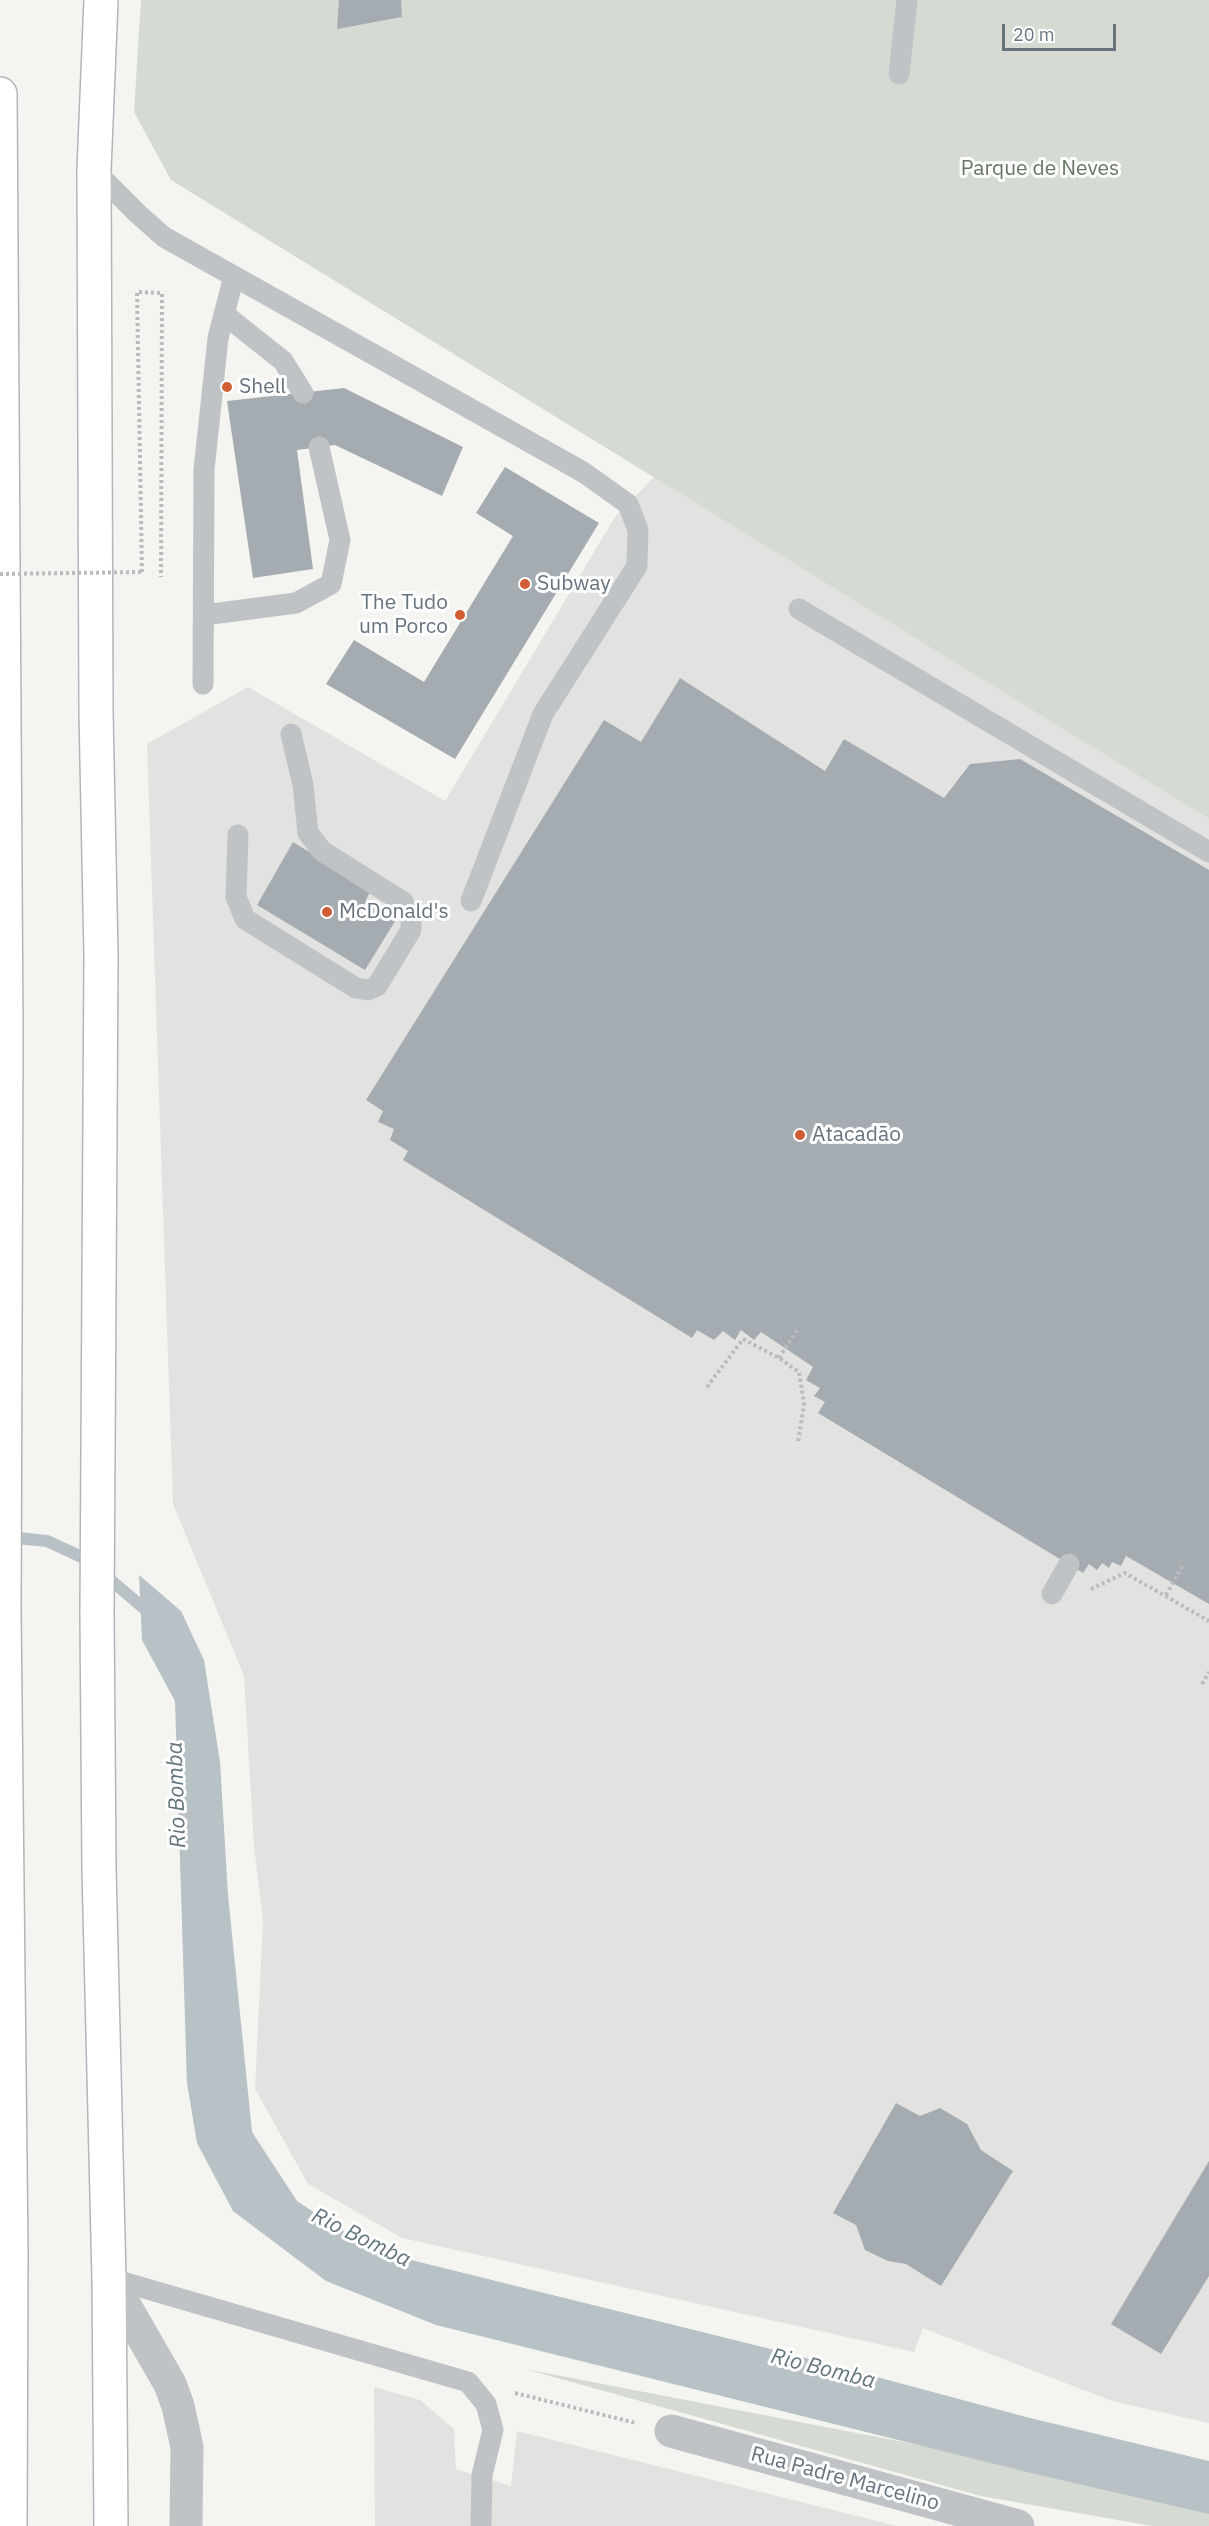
<!DOCTYPE html>
<html>
<head>
<meta charset="utf-8">
<style>
  body { margin:0 }
  #map { position:relative; width:1209px; height:2526px; overflow:hidden; background:#f4f4f1; font-family:"IBM Plex Sans",sans-serif }
  canvas { display:block }
  .scale { position:absolute; left:1002px; top:24px; width:114px; height:27px; box-sizing:border-box; border:3px solid #66737f; border-top:0; padding-left:8px; font-size:18px; line-height:21px; white-space:nowrap; color:#66737f; -webkit-text-stroke:4px #fff; paint-order:stroke }
</style>
</head>
<body>
<div id="map">
<canvas width="1209" height="2526"></canvas>
<div class="scale">20 m</div>
</div>
<script>
const g = document.querySelector('canvas').getContext('2d');
g.lineJoin = 'round';
function fill(path, color) {
  g.fillStyle = color;
  g.fill(path, 'evenodd');
}
function toPath(rows) {
  const path = new Path2D();
  for (const r of rows) {
    path.moveTo(r[0], r[1]);
    for (let i = 2; i < r.length; i += 2) path.lineTo(r[i], r[i + 1]);
  }
  return path;
}
function strokePath(path, color, width, dash) {
  g.strokeStyle = color;
  g.lineWidth = width;
  g.lineCap = dash ? 'butt' : 'round';
  g.setLineDash(dash || []);
  g.stroke(path);
}
function label(font, color, halo, rows, align = 'center') {
  g.font = font + ' "IBM Plex Sans",sans-serif';
  g.lineWidth = 6;
  g.setLineDash([]);
  g.textBaseline = 'middle';
  g.strokeStyle = halo;
  g.fillStyle = color;
  for (const [text, x, y, turn = 0] of rows) {
    g.save();
    g.translate(x, y);
    g.rotate((+turn || 0) * Math.PI / 180);
    g.textAlign = isNaN(turn) ? turn : align;
    if (halo) g.strokeText(text, 0, 0);
    g.fillText(text, 0, 0);
    g.restore();
  }
}
const built = toPath([
  [654,477,1209,819,1209,2423,1112,2401,923,2328,914,2352,402,2238,308,2184,255,2089,263,1920,254,1846,244,1676,173,1504,147,744,248,687,445,801,615,517],
  [374,2387,420,2400,454,2429,456,2469,511,2486,517,2431,897,2526,375,2526]
]);
const green = toPath([
  [141,0,1209,0,1209,819,171,180,134,112],
  [525,2369,1209,2501,1209,2526,1152,2526,981,2496]
]);
const water = toPath([
  [139,1575,181,1611,204,1660,220,1762,228,1895,252,2132,297,2201,339,2229,403,2258,791,2354,1026,2417,1209,2461,1209,2514,1039,2475,436,2325,326,2281,233,2211,197,2143,187,2083,175,1701,142,1640]
]);
const stream = toPath([
  [7,1537,47,1541,86,1559,153,1616]
]);
const building = toPath([
  [339,0,401,0,402,17,337,29],
  [344,388,463,447,442,496,335,445,297,450,313,569,253,578,227,401],
  [505,467,599,523,455,759,326,684,354,640,424,682,513,536,476,513],
  [680,678,825,771,844,739,944,798,970,764,1020,759,1209,870,1209,1604,1126,1556,1121,1566,1112,1562,1109,1568,1102,1563,1097,1570,1089,1564,1083,1573,818,1413,825,1402,814,1396,820,1388,806,1380,813,1367,761,1332,754,1340,741,1330,735,1340,723,1331,714,1340,697,1330,692,1338,403,1160,408,1151,390,1140,394,1129,378,1122,383,1111,366,1100,604,720,641,742],
  [293,842,371,890,366,900,397,918,365,970,257,905],
  [896,2103,920,2116,940,2108,967,2124,981,2150,1013,2171,941,2286,906,2264,888,2261,865,2250,856,2225,833,2213],
  [1209,2161,1209,2276,1161,2354,1111,2324]
]);
const path = toPath([
  [142,572,137,292,162,293,161,577],
  [779,1358,797,1330],
  [707,1387,743,1339,779,1358,799,1372,804,1404,798,1442],
  [1091,1589,1125,1573,1209,1621],
  [1166,1595,1183,1565],
  [1202,1684,1209,1672],
  [515,2393,636,2423]
]);
const lane = toPath([
  [899,74,907,0],
  [94,170,138,214,164,237,583,472,628,504,638,530,637,566,543,714,471,901],
  [224,314,283,361,303,393],
  [799,609,1209,852],
  [204,615,296,603,331,584,340,540,319,447],
  [203,684,204,470,218,338,234,276],
  [238,835,236,897,245,919,356,988,368,990,377,986,411,930,411,916,403,902,322,851,308,833,303,785,291,734],
  [1052,1594,1069,1564],
  [109,2278,468,2382,486,2404,493,2430,482,2475,481,2526]
]);
const street = toPath([
  [109,2278,170,2384,178,2406,187,2447,186,2526],
  [671,2431,1018,2526]
]);
const secondary = toPath([
  [101,0,94,170,96,712,101,955,97,1613,99,1868,109,2278,111,2526]
]);
const highway = toPath([
  [0,94,6,1034,4,1612,11,2254,10,2526]
]);
const pathBridge = toPath([
  [0,574,142,572]
]);
const markers = [
  [227,387,6,"#d25c33"],
  [525,584,6,"#d25c33"],
  [460,615,6,"#d25c33"],
  [327,912,6,"#d25c33"],
  [800,1135,6,"#d25c33"]
];
const parkNames = [
  ["Parque de Neves",1040,169]
];
const poiNames = [
  ["Shell",239,387],
  ["Subway",537,584],
  ["The Tudo",448,603,"right"],
  ["um Porco",448,627,"right"],
  ["McDonald's",339,912],
  ["Atacadão",812,1135]
];
const streetNames = [
  ["Rua Padre Marcelino",845,2479,15]
];
const waterNames = [
  ["Rio Bomba",177,1795,-92],
  ["Rio Bomba",361,2238,26],
  ["Rio Bomba",823,2369,14]
];
fill(built, '#e2e3e1');
fill(green, '#d5dbd2');
fill(water, '#b8c1c6');
strokePath(stream, '#b8c1c6', 12);
fill(building, '#a5acb1');
strokePath(secondary, '#b2b6ba', 36);
strokePath(highway, '#b2b5b8', 36);
strokePath(path, '#b9bbbd', 4, [3, 3]);
strokePath(lane, '#c0c3c6', 21);
strokePath(street, '#c0c3c6', 33);
strokePath(secondary, '#fff', 33);
strokePath(highway, '#fff', 33);
strokePath(pathBridge, '#b9bbbd', 4, [3, 3]);
for (const [x, y, r, color] of markers) {
  const dot = new Path2D();
  dot.arc(x, y, r, 0, 2 * Math.PI);
  g.fillStyle = color;
  g.fill(dot);
  strokePath(dot, '#fff', 2);
}
label('21px', '#677764', '#fff', parkNames);
label('21px', '#66737f', '#fff', poiNames, 'left');
label('21px', '#66737f', '#fff', streetNames);
label('italic 22px', '#62747c', '#fff', waterNames);
</script>
</body>
</html>
